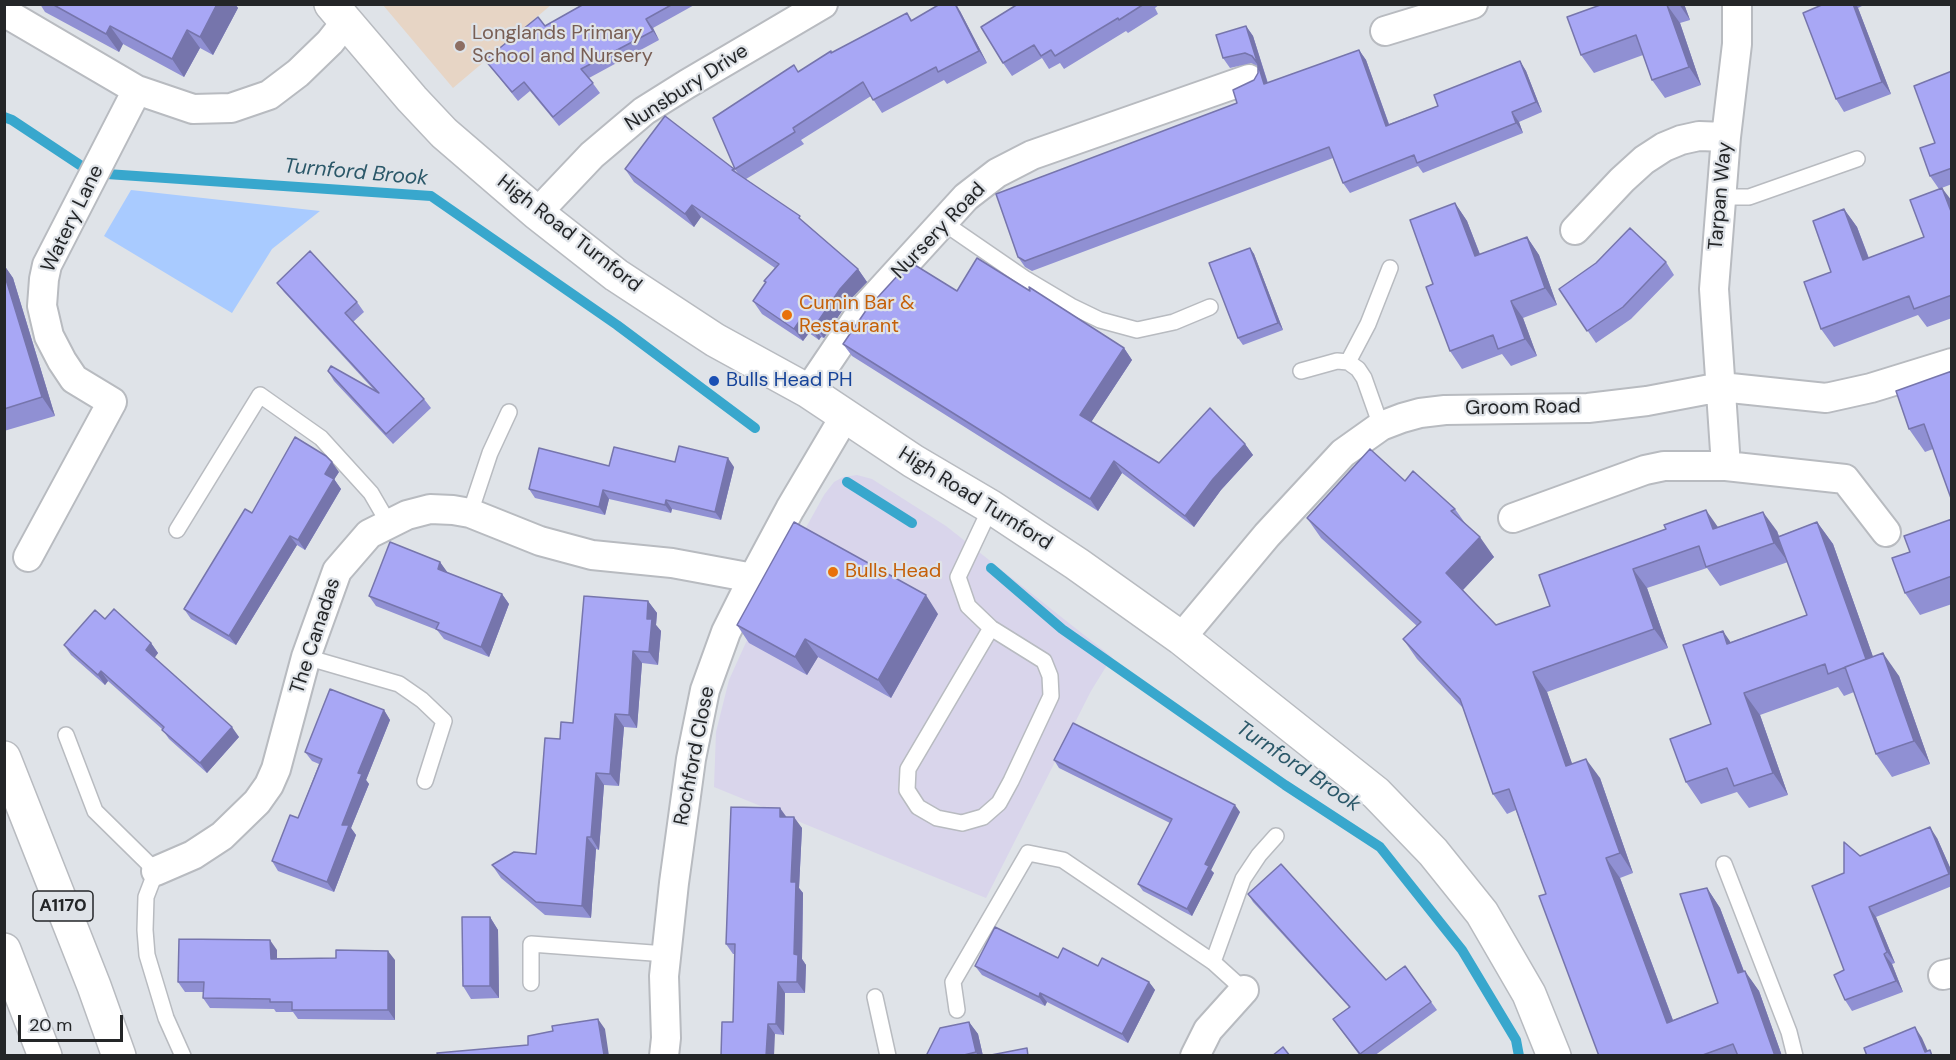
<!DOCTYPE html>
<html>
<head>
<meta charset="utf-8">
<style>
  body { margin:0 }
  #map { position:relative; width:1956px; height:1060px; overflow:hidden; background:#dfe3e8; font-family:"DM Sans",sans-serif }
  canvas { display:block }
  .frame { position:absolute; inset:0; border:6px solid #242628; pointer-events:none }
  .scale { position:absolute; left:18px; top:1015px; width:105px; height:27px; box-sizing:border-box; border:3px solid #242628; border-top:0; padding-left:8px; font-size:18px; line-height:21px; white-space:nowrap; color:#242628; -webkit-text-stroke:4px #dfe3e8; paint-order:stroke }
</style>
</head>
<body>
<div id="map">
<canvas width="1956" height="1060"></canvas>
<div class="frame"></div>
<div class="scale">20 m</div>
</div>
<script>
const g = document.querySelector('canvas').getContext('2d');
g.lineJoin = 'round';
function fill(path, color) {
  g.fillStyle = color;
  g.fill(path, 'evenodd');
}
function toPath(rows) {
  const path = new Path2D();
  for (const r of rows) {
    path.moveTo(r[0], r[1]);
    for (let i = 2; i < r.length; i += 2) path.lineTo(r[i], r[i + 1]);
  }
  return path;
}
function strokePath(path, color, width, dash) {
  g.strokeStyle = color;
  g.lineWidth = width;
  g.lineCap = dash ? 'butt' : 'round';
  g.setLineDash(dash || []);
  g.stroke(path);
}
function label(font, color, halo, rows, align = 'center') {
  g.font = font + ' "DM Sans",sans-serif';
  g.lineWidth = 4.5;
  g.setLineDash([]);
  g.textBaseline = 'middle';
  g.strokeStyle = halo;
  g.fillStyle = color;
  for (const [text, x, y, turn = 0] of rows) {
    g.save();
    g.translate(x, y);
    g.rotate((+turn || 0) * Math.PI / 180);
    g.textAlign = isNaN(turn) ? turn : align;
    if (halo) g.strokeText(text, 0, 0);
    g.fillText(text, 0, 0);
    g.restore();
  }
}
const commercial = toPath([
  [857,475,872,479,946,526,1112,657,1091,691,986,898,714,787,716,732,729,680,761,609,824,495,834,482,843,477]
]);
const education = toPath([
  [383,5,551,5,453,88]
]);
const green = toPath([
  [131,190,320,211,272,249,232,313,104,236]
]);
const stream = toPath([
  [4,117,12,120,92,173,431,196,617,325,755,428],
  [847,482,912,523],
  [991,568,1062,629,1285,785,1380,847,1462,950,1516,1040,1519,1056]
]);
const lane = toPath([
  [1721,197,1749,197,1857,159],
  [944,223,1024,278,1071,306,1100,320,1137,330,1174,322,1210,307],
  [1348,362,1368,324,1390,268],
  [1301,371,1337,361,1348,362,1358,369,1364,378,1381,426],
  [470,513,490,453,509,412],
  [177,530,260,395,321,438,371,493,389,524],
  [991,628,908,769,907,790,918,807,937,818,962,823,983,817,999,803,1011,781,1051,696,1050,676,1044,661,991,628,968,606,958,577,991,507],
  [306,657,399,684,422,700,444,721,425,781],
  [66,735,95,811,156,871,146,897,145,930,147,955,166,1018,183,1056],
  [1724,864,1789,1032,1795,1056],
  [1213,962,1243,879,1259,855,1276,836],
  [531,983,531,944,666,954],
  [875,997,888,1056],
  [957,1010,953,982,1028,853,1063,860,1213,962,1244,990]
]);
const street = toPath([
  [4,12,137,90,193,109,231,108,269,95,298,73,330,42,345,23],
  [1385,31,1473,4],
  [537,213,592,155,644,111,687,84,823,4],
  [1575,230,1622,180,1644,160,1664,147,1681,140,1699,136,1726,137],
  [808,391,862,311,966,197,997,173,1032,155,1249,79],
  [1726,466,1714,289,1726,137,1737,44,1737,4],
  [1513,518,1645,470,1664,466,1726,466,1845,479,1886,532],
  [28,557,112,402,74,379,62,361,49,336,42,306,44,279,47,265,137,90],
  [1181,638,1267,535,1343,453,1381,426,1402,418,1420,413,1445,410,1588,408,1647,401,1721,387,1826,398,1871,388,1952,363],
  [156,871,193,855,222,836,257,802,269,785,276,769,306,657,337,571,369,534,407,515,430,509,453,510,470,513,540,541,592,555,672,563,753,578],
  [1943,975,1952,973],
  [664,1056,666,1038,664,976,674,883,691,759,705,690,726,632,753,578,790,509,845,416],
  [1195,1056,1208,1030,1244,990]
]);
const secondary = toPath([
  [331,4,412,99,444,133,537,213,616,275,715,340,808,391,913,461,991,507,1077,564,1181,638,1376,793,1433,852,1482,913,1529,994,1554,1056]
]);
const primary = toPath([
  [4,758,94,986,119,1056],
  [4,950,45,1056]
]);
const wall = toPath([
  [40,4,235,4,238,8,213,55,200,48,184,77,123,44,119,52,45,12],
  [584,4,696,4,653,28,659,40,589,78,600,93,559,126,530,91,518,101,485,60],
  [1018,4,1160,4,1155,8,1158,14,1128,33,1126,31,1064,69,1060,63,1049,69,1042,58,1012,76,1003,63],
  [1603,4,1684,4,1690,20,1680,23,1701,85,1665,98,1652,80,1643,55,1594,73,1581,55],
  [1824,4,1866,4,1858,8,1891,94,1844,112,1836,99],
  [960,11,987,63,947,84,944,80,882,113,871,96,801,140,804,144,746,179,805,223,858,269,867,282,848,302,824,338,821,337,819,340,809,333,803,341,762,314,753,301,766,283,764,281,775,268,701,217,694,227,634,182,625,169,734,169,738,174,735,169,799,71,831,53,907,13,912,20],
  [1246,26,1253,36,1268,83,1359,50,1366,60,1389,124,1438,106,1520,61,1526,71,1542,112,1519,122,1523,133,1423,173,1418,166,1350,193,1343,183,1333,158,1032,271,1025,267,1018,257,1237,103,1254,80,1258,73,1258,66,1251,63,1230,68,1223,58],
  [1952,71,1952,184,1939,189,1930,176,1935,143],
  [1952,201,1952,318,1927,327,1918,315,1834,347,1821,329,1831,272,1844,209,1857,227,1869,258,1924,237],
  [1455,203,1467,221,1480,254,1527,237,1539,255,1557,305,1523,318,1537,356,1511,366,1502,354,1462,369,1450,351,1433,284],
  [1250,248,1254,254,1283,330,1243,345,1238,338],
  [1666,262,1674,275,1631,319,1596,343,1559,289],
  [4,265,13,278,55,416,4,431],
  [277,283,357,302,364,312,353,322,424,399,431,408,393,444,334,381,328,371,374,390,284,292],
  [957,291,1030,291,1124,348,1132,360,1091,422,1159,463,1245,444,1253,455,1221,490,1194,527,1122,473,1098,511,852,356,843,344],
  [1952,371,1933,449,1925,452,1909,429],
  [675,462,734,467,721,520,672,509,671,513,609,499,605,515,535,498,529,489,609,466],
  [339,472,334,479,341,489,305,550,297,545,236,645,191,619,184,609,252,513],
  [1405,481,1455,509,1465,523,1494,557,1463,590,1496,625,1550,606,1719,527,1777,531,1779,536,1817,522,1833,544,1873,657,1899,676,1930,764,1892,777,1876,754,1854,692,1844,696,1838,687,1760,715,1788,795,1749,808,1737,792,1701,804,1686,782,1711,724,1731,642,1807,615,1788,562,1720,586,1707,568,1647,588,1668,648,1547,692,1572,764,1600,778,1633,873,1620,878,1673,1020,1718,1003,1707,888,1720,908,1744,971,1759,991,1782,1056,1599,1056,1546,894,1516,810,1507,814,1493,794,1463,708,1417,659,1403,639,1417,626,1321,538,1307,518],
  [1952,519,1952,604,1920,615,1905,593,1910,552],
  [440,562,447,573,502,594,509,604,489,657,444,639,437,630,376,606,369,596],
  [648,601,657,613,656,625,661,631,658,665,642,663,637,728,624,727,619,786,604,785,599,850,596,849,591,918,545,915,501,878,492,865,536,854,560,739,573,723],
  [938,614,891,698,818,657,807,675,749,643,737,625],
  [105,619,151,643,158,653,154,658,239,737,207,773,169,739,162,729,108,681,105,685,71,655,64,645],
  [384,710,390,720,366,780,369,784,351,828,356,835,334,892,278,871,272,861,298,818,319,764,312,761,305,752],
  [1054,760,1240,812,1211,870,1214,873,1192,916,1143,891,1138,884,1170,823,1059,768],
  [786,817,802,828,799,888,803,893,802,959,806,965,805,993,785,993,784,1035,775,1034,733,1022,735,954,733,954,726,944],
  [1937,838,1952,872,1952,886,1876,917,1895,963,1892,964,1903,992,1852,1011,1845,1000,1844,970,1860,856],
  [1248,894,1386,980,1405,966,1437,1010,1374,1056,1360,1056,1333,1019,1349,1007,1253,902],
  [490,917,498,930,499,998,471,999,463,986],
  [277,950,277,958,395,960,395,1020,298,1019,293,1012,276,1012,274,1009,210,1008,203,998,204,992,185,992,178,982],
  [1058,958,1098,966,1149,982,1155,990,1128,1043,1047,1002,1045,1006,982,975,975,966],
  [969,1022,978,1034,983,1056,926,1056]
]);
const shadedWall = toPath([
  [217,4,235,4,238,8,213,55,200,37],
  [955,4,956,4,960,11,987,63,979,51],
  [1679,4,1684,4,1690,20],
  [1853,4,1856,4,1858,8,1891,94,1882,82],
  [1667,5,1680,23,1701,85,1689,67],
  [646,19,653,28,659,40,653,31],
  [110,26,123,44,119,52,106,34],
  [1246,26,1253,36,1271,94,1264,84],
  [187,30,200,48,184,77,172,59],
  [1359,50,1366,60,1393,136,1386,126],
  [1520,61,1526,71,1542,112,1536,102],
  [1512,112,1519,122,1523,133,1516,123],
  [1942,188,1952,201,1952,214],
  [1455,203,1467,221,1487,273,1475,256],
  [692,205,701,217,694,227,685,214],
  [1844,209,1857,227,1876,278,1863,260],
  [1527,237,1539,255,1557,305,1545,288],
  [1250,248,1254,254,1283,330,1278,323],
  [4,265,13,278,55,416,42,397,4,273],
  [858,269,867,282,848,302,824,338,815,326,840,289],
  [1511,301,1523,318,1537,356,1525,339],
  [800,320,809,333,803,341,794,329],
  [812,324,821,337,819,340,810,327],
  [1124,348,1132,360,1088,427,1080,415],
  [1245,444,1253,455,1221,490,1194,527,1185,516,1213,479],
  [728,458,734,467,721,520,715,512],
  [1114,461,1122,473,1098,511,1090,499],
  [332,462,339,472,332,483,325,474],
  [334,479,341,489,305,550,298,540],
  [603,490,609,499,605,515,599,507],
  [666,500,672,509,671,513,665,505],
  [1706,510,1720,530,1713,529],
  [1763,512,1777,531,1788,562,1774,543],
  [1817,522,1833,544,1882,682,1866,660],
  [290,536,297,545,236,645,229,636],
  [1480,537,1494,557,1460,593,1446,573],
  [440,562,448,573,438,569],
  [1633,569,1647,588,1668,648,1654,629],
  [502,594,509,604,489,657,481,647],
  [926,595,938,614,891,698,878,680],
  [648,601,657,613,656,625,661,631,658,665,649,652,647,619],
  [1723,631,1738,653,1727,644],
  [805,639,818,657,807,675,795,657],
  [151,643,158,653,153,660,146,650],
  [633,651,642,663,637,728,629,715],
  [1883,653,1899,676,1930,764,1914,741],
  [101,671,108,681,105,685,98,675],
  [1533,672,1547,692,1580,786,1566,766],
  [1744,693,1760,715,1788,795,1773,773],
  [384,710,390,720,366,780,369,784,351,828,356,835,334,892,327,882,342,825,358,773],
  [615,714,624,727,619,786,610,774],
  [232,727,239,737,207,773,200,763],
  [1586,759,1600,778,1633,873,1620,853],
  [596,773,604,785,599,850,591,837],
  [1235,805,1240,812,1211,870,1214,873,1192,916,1187,909,1205,864],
  [780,808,788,819,780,817],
  [794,817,802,828,799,888,803,893,802,959,806,965,805,993,797,982,794,954,791,882],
  [1930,827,1937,838,1952,872,1952,877,1949,874],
  [587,837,596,849,591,918,582,906],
  [1606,858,1620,878,1681,1042,1667,1023],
  [1707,888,1720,908,1752,993,1738,973],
  [1869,907,1876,917,1895,963,1887,952],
  [490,917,498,930,499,998,490,986],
  [270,940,277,950,277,968,271,959],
  [388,951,395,960,395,1020,388,1010],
  [1884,954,1892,964,1903,992,1896,981],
  [1745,971,1759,991,1782,1056,1775,1056],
  [778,982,785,993,784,1035,776,1024],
  [1149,982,1155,990,1128,1043,1122,1034],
  [1040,993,1047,1002,1045,1006,1039,997],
  [598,1019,605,1029,609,1056,604,1055],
  [969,1022,978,1034,983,1056,978,1056,976,1052],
  [768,1024,775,1034,774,1056,766,1056],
  [1915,1027,1922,1038,1930,1056,1925,1052]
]);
const building = toPath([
  [52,4,217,4,200,37,187,30,172,59,110,26,106,34,52,4],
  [584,4,673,4,646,19,653,31,581,69,593,83,553,117,524,82,512,92,485,60,538,17,545,26,584,4],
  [940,4,955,4,979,51,938,72,936,67,873,100,863,82,793,128,795,132,735,169,713,118,794,65,798,72,831,51,831,53,907,13,911,21,940,4],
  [1018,4,1144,4,1119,20,1118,18,1055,56,1051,50,1041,56,1034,45,1003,63,981,27,1018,4],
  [1603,4,1669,4,1667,5,1689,67,1652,80,1636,35,1581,55,1567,17,1603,4],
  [1824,4,1853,4,1882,82,1836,99,1803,13,1824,4],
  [1246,26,1264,84,1359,50,1386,126,1438,106,1434,95,1520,61,1536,102,1512,112,1516,123,1417,163,1414,155,1343,183,1329,147,1025,261,1018,257,996,194,1237,103,1233,90,1254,80,1258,73,1258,64,1252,56,1245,53,1223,58,1216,35,1246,26],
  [1952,71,1952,168,1930,176,1920,148,1935,143,1914,86,1952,71],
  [665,116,734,169,732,170,800,216,799,218,858,269,840,289,815,326,812,324,810,327,800,320,794,329,753,301,766,282,764,281,779,264,692,205,685,214,625,169,665,116],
  [1942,188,1952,214,1952,295,1914,309,1909,296,1821,329,1804,282,1831,272,1813,221,1844,209,1863,260,1924,237,1910,200,1942,188],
  [1455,203,1475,256,1527,237,1545,288,1511,301,1525,339,1498,349,1493,335,1450,351,1426,287,1433,284,1410,220,1455,203],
  [1630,228,1666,262,1623,307,1587,331,1559,289,1596,263,1630,228],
  [1250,248,1278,323,1238,338,1209,263,1250,248],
  [310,251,357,302,345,313,424,399,386,434,328,371,331,366,379,393,277,283,310,251],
  [977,258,1030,291,1029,287,1124,348,1080,415,1159,463,1210,408,1245,444,1213,479,1185,516,1114,461,1090,499,843,344,867,309,910,262,957,291,977,258],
  [4,273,42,397,4,409,4,273],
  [1952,371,1952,501,1924,424,1909,429,1896,391,1952,371],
  [295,437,326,456,332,462,325,474,334,479,298,540,290,536,229,636,184,609,245,509,252,513,295,437],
  [679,446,728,458,715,512,666,500,665,505,603,490,599,507,529,489,539,448,609,466,614,447,675,462,679,446],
  [1370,449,1405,481,1413,471,1455,509,1451,511,1480,537,1446,573,1496,625,1550,606,1539,575,1666,529,1664,525,1706,510,1713,529,1763,512,1774,543,1706,567,1699,546,1633,569,1654,629,1533,672,1566,766,1586,759,1620,853,1606,858,1667,1023,1718,1003,1680,894,1707,888,1738,973,1745,971,1775,1056,1738,1056,1733,1044,1700,1056,1599,1056,1539,896,1546,894,1509,789,1493,794,1460,699,1403,639,1421,622,1307,518,1370,449],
  [1952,519,1952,576,1905,593,1892,558,1910,552,1904,536,1952,519],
  [794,522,926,595,878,680,805,639,795,657,737,625,794,522],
  [1817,522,1866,659,1828,674,1825,664,1744,693,1773,773,1734,786,1727,768,1686,782,1670,739,1711,724,1683,645,1723,631,1727,644,1807,615,1778,537,1817,522],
  [390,542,440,562,438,569,502,594,481,647,436,629,439,623,369,596,390,542],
  [584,596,648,601,647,619,652,619,649,652,633,651,629,715,615,714,610,774,596,773,591,837,587,837,582,906,536,902,492,865,514,852,536,854,545,738,560,739,561,722,573,723,584,596],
  [114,609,151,643,146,650,232,727,200,763,162,730,164,727,101,671,98,675,64,645,95,610,105,619,114,609],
  [1883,653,1914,741,1876,754,1845,667,1883,653],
  [330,689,384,710,358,773,362,774,342,825,349,825,327,882,272,861,290,815,298,818,322,759,305,752,330,689],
  [1073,723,1235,805,1205,864,1209,866,1187,909,1138,884,1172,819,1054,760,1073,723],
  [731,807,780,808,780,817,794,817,791,882,796,882,794,954,798,955,797,982,778,982,776,1024,768,1024,766,1056,721,1056,722,1022,733,1022,735,944,726,944,731,807],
  [1930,827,1949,874,1869,907,1887,952,1884,954,1896,981,1845,1000,1834,975,1844,970,1812,886,1844,873,1844,842,1860,856,1930,827],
  [1281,864,1386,980,1405,966,1431,1002,1360,1054,1333,1019,1350,1007,1248,894,1281,864],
  [462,917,490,917,490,986,463,986,462,917],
  [995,927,1058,958,1063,948,1098,966,1102,958,1149,982,1122,1034,1040,993,1039,997,975,966,995,927],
  [179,939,270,940,271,959,336,958,336,950,388,951,388,1010,292,1010,292,1002,270,1002,270,999,203,998,204,982,178,982,179,939],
  [598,1019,604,1055,438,1056,437,1053,528,1045,528,1036,553,1031,552,1026,598,1019],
  [969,1022,976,1052,960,1056,926,1056,940,1028,969,1022],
  [1915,1027,1925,1052,1930,1050,1932,1056,1867,1056,1864,1048,1915,1027],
  [1283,1047,1290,1056,1272,1056,1283,1047],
  [1027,1048,1028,1056,986,1056,1027,1048]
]);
const markers = [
  [460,46,6,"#8d6e63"],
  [787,315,6,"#e8710a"],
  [714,381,6,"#1a4fb4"],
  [833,572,6,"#e8710a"]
];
const shields = [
  [63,906,60]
];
const shieldNames = [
  ["A1170",63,906]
];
const educationNames = [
  ["Longlands Primary",472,34],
  ["School and Nursery",472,57]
];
const streetNames = [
  ["Nunsbury Drive",687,88,-33],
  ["Tarpan Way",1721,196,-85],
  ["Watery Lane",73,219,-64],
  ["Nursery Road",939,231,-46],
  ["High Road Turnford",569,234,38],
  ["Groom Road",1523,408,-1],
  ["High Road Turnford",975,499,32],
  ["The Canadas",316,636,-72],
  ["Rochford Close",695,756,-79]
];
const foodNames = [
  ["Cumin Bar &",799,304],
  ["Restaurant",799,327],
  ["Bulls Head",845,572]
];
const transitNames = [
  ["Bulls Head PH",726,381]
];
const waterNames = [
  ["Turnford Brook",356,173,5],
  ["Turnford Brook",1298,767,34]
];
fill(commercial, '#d9d5eb');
fill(education, '#e7d5c5');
fill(green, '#a9cbff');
strokePath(stream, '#38a7cd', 10);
strokePath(lane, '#b8bbc0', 18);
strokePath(street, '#b8bbc0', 32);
strokePath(secondary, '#b8bbc0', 36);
strokePath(primary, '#b8bbc0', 36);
strokePath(lane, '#fff', 15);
strokePath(street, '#fff', 28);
strokePath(secondary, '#fff', 33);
strokePath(primary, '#fff', 33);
fill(wall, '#9090d3');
fill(shadedWall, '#7675ac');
fill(building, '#a8a7f5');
strokePath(building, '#7675ac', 1.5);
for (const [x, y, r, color] of markers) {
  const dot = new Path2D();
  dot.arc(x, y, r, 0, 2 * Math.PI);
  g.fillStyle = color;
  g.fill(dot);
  strokePath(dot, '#dfe3e8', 2);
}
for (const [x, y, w] of shields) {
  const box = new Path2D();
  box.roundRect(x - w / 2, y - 15, w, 30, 4.5);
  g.fillStyle = '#dfe3e8';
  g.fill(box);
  strokePath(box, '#242628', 1.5);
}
label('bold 18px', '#242628', null, shieldNames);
label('20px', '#785e54', '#dfe3e8', educationNames, 'left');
label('20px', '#242628', '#dfe3e8', streetNames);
label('20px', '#c56008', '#dfe3e8', foodNames, 'left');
label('20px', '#164399', '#dfe3e8', transitNames, 'left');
label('italic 21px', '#2b5869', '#dfe3e8', waterNames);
</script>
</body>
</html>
